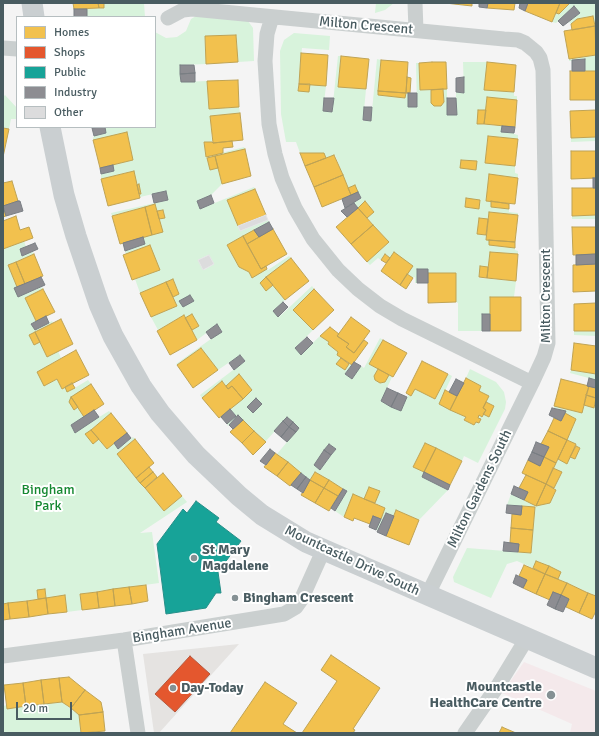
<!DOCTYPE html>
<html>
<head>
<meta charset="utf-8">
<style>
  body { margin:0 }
  #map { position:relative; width:599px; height:736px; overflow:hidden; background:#f4f4f4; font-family:Signika,sans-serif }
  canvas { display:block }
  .frame { position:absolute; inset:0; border:4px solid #495c61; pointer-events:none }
  .legend { position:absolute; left:16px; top:16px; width:140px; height:112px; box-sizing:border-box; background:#fff; border:1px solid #b6bec0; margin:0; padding:5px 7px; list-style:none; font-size:12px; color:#495c61 }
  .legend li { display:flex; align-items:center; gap:8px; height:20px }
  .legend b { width:20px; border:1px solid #b6bec0 }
  .scale { position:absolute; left:16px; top:702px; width:56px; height:18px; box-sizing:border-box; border:2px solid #495c61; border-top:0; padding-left:5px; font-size:12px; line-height:14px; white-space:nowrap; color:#495c61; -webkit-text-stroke:3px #fff; paint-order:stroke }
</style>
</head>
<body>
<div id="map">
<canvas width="599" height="736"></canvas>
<div class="frame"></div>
<ul class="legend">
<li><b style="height:11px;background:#f2c14e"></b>Homes</li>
<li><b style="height:11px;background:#e4572e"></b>Shops</li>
<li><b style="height:11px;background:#17a398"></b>Public</li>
<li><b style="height:11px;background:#8d8d92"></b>Industry</li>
<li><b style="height:11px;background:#dcdcdd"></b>Other</li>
</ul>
<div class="scale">20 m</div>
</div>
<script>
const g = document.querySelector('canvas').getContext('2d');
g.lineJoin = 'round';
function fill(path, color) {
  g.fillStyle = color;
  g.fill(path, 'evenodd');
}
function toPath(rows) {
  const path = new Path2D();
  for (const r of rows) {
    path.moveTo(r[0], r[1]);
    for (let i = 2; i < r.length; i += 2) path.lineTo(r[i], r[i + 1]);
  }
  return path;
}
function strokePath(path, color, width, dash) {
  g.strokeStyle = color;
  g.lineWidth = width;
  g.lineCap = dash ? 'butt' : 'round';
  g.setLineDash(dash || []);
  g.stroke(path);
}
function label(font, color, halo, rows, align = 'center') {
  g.font = font + ' Signika,sans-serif';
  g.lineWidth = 4;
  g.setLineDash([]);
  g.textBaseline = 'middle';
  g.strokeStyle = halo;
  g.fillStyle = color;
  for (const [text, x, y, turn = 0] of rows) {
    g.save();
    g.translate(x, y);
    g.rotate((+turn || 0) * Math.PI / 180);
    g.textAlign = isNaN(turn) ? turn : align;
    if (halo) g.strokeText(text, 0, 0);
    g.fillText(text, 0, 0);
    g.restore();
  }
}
const commercial = toPath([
  [239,644,159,733,154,733,143,654]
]);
const medical = toPath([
  [524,662,596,691,596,733,570,733,572,724,502,693]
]);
const green = toPath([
  [104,3,144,3,145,17,87,17,87,9,104,8],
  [376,3,394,3,385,10,375,13],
  [570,3,596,3,596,34,593,16,577,19,571,24,569,22,580,13,574,7,556,23,552,22,556,13,559,14],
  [196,16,248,21,253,28,254,61,238,62,236,35,205,36,206,64,180,65,181,82,207,81,209,109,239,107,240,113,210,116,212,142,204,143,206,157,244,147,245,149,207,159,210,170,218,168,222,184,211,195,197,201,200,209,254,187,255,189,227,200,240,231,268,220,269,222,227,245,239,267,249,272,252,277,267,269,268,270,289,256,291,258,260,283,266,290,273,285,285,300,273,311,279,317,312,286,314,289,293,310,313,330,295,348,301,354,320,336,329,342,328,344,338,352,337,355,341,358,337,364,345,370,349,364,352,365,345,374,352,379,361,366,364,368,380,338,383,340,369,364,378,369,374,376,375,380,381,383,385,382,389,375,392,377,381,401,400,411,408,395,411,396,415,389,435,399,448,374,452,376,439,404,466,417,464,420,474,425,476,422,479,423,481,420,478,418,479,415,482,417,483,414,489,417,494,406,486,402,489,396,479,391,481,386,466,378,470,369,496,382,504,392,506,402,505,409,478,463,464,456,462,461,425,443,413,467,424,472,422,477,448,490,419,520,396,510,394,516,386,513,378,531,376,530,385,508,375,503,379,491,369,487,364,499,353,495,344,517,335,511,347,491,315,472,310,480,277,454,287,442,275,431,265,442,238,416,228,426,227,424,236,416,230,409,252,390,239,375,226,386,222,381,202,398,200,395,245,361,240,355,218,370,201,348,177,365,176,364,222,331,217,325,197,340,192,330,199,326,192,314,185,318,184,315,158,330,151,317,177,306,173,297,179,293,173,279,140,293,135,279,159,270,150,245,126,254,125,251,145,244,143,237,159,219,165,218,163,210,157,211,155,204,112,216,111,213,168,200,166,191,140,197,139,194,141,194,139,185,137,185,133,171,101,179,101,174,114,171,113,165,133,160,93,140,93,138,94,136,106,133,105,127,155,127,155,32,166,38,177,37,186,31,191,19],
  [208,255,214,264,204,270,198,260],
  [256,398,261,404,253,413,247,407],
  [329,444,336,449,320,470,314,465],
  [294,33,330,36,329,50,302,48,298,91,310,84,326,86,323,111,332,112,338,56,341,56,338,87,366,89,363,121,371,121,377,59,381,60,378,95,405,98,406,93,408,93,408,107,417,107,416,63,419,63,420,90,431,90,431,103,444,102,443,89,447,89,447,114,456,114,456,92,464,93,463,62,487,62,485,90,514,92,514,96,517,96,517,100,487,97,486,110,478,110,477,124,502,126,502,132,514,133,514,134,518,135,518,139,488,136,485,163,515,166,515,173,518,174,518,178,489,175,486,201,491,201,491,207,509,209,509,212,518,213,518,215,489,212,488,219,479,218,477,234,486,235,486,240,489,240,489,245,515,248,515,250,518,251,518,254,490,252,488,267,480,266,479,278,516,281,514,297,490,314,482,315,482,331,458,331,458,303,456,302,456,273,428,273,428,269,417,269,417,283,415,283,415,277,413,278,407,274,394,253,390,258,385,254,381,260,378,258,370,265,367,262,389,242,367,218,374,212,365,201,358,208,354,203,361,198,355,186,348,188,335,155,326,158,323,153,300,153,296,142,286,142,281,114,280,51,284,40],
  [461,160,477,161,476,170,461,168],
  [466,199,480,200,479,209,465,207],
  [596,55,596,71,585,71,584,60,569,61,569,59],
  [5,95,17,108,17,119,11,119,9,129,3,128,3,97],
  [596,137,596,141,571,142,571,138],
  [596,215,596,219,572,219,572,216],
  [24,241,26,247,20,250,22,256,32,251,34,254,8,265,17,287,18,297,42,287,43,289,25,298,36,321,31,324,35,330,52,321,53,323,29,335,34,345,40,342,47,357,58,351,61,358,49,365,45,386,57,379,62,389,65,387,68,392,88,380,91,384,74,410,78,407,84,417,71,425,75,432,109,411,111,413,86,434,93,443,99,439,107,449,114,443,118,448,133,437,135,439,117,454,140,483,164,511,182,496,187,502,140,533,152,532,159,583,80,594,82,610,67,612,65,596,46,598,45,590,37,590,38,599,3,604,3,249],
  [574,331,596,331,596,336,574,335],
  [571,370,596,374,596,380,570,373],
  [596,401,596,596,558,579,561,572,537,561,533,568,517,561,507,564,491,598,454,582,453,577,467,548,531,553,535,507,507,505,511,494,536,506,550,503,556,490,554,488,562,473,553,468,558,459,567,464,570,457,575,459,580,448,576,446,576,444,567,440,576,419,565,413,565,411,554,408,554,406,581,413,584,405,594,408],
  [62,702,79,715,81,733,3,733,3,706,7,705,8,708]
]);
const homes = toPath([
  [73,3,98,3,99,8,74,9,73,3],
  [98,3,104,3,104,8,99,8,98,3],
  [445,3,472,3,472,6,445,3],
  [488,3,515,3,514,10,487,8,488,3],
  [528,3,560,3,552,22,525,11,528,3],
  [560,3,570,3,559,14,556,13,560,3],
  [593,16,595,26,572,30,571,24,577,19,593,16],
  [595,26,596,55,569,59,564,31,595,26],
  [236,35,238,62,206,64,205,36,236,35],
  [301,53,328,55,326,86,299,84,301,53],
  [341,56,369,59,366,89,338,87,341,56],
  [381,60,408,62,406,93,378,91,381,60],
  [432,62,446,62,447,89,420,90,419,63,432,62],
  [487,62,516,65,514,92,484,90,487,62],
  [570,71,596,71,596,100,570,100,570,71],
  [407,77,411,78,410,93,406,93,407,77],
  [238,80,239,107,209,109,207,81,238,80],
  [299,84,310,84,309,92,298,91,299,84],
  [443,89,444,102,441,106,434,106,431,103,431,90,443,89],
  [378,91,406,93,405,98,378,95,378,91],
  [487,97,517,100,515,127,484,124,487,97],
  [478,110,486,110,484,124,477,124,478,110],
  [596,110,596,137,571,138,570,111,596,110],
  [240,113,243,140,213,143,210,116,240,113],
  [3,128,9,129,3,157,3,128],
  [127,132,133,160,100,168,93,140,127,132],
  [488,136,518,139,515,166,485,163,488,136],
  [232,141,233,147,223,148,223,153,206,157,204,142,212,142,213,143,232,141],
  [245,149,251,176,222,184,215,156,245,149],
  [571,151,596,151,596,178,571,179,571,151],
  [300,153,324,153,326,158,305,166,300,153],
  [334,155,343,175,314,187,305,166,334,155],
  [215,156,218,168,210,170,207,158,215,156],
  [461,160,477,161,476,170,460,168,461,160],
  [134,171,140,198,108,206,101,179,134,171],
  [489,174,518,178,515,204,486,201,489,174],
  [343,175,351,195,322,207,314,187,343,175],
  [12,181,18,201,3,206,3,183,12,181],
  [139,184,141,194,139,194,137,185,139,184],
  [355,185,358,192,351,195,348,188,355,185],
  [572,188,596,188,596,215,572,216,572,188],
  [255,189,266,215,238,226,227,200,255,189],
  [466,198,480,200,479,209,465,207,466,198],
  [365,201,374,212,367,218,358,208,365,201],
  [491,201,509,204,509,209,491,207,491,201],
  [155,204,163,232,152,235,145,207,155,204],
  [3,206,6,216,3,217,3,206],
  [145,207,152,235,120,244,112,216,145,207],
  [358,208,373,225,351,244,336,227,358,208],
  [163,210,165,218,159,219,157,211,163,210],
  [489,212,518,215,515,242,486,240,489,212],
  [16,216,20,230,29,227,33,238,3,249,3,221,16,216],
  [479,218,488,219,486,235,477,234,479,218],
  [373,225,389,242,367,262,351,244,373,225],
  [572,227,596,227,596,254,573,255,572,227],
  [273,229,287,254,261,269,247,244,273,229],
  [254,230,259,237,247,244,243,236,254,230],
  [243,236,261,269,266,266,267,269,252,278,249,272,239,267,227,245,243,236],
  [489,240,515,242,515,248,489,245,489,240],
  [150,245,160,270,132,280,123,255,150,245],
  [394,252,413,266,400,285,381,271,394,252],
  [490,252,518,254,516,281,487,278,490,252],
  [34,254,43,276,25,284,16,262,34,254],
  [385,254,390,258,386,263,381,260,385,254],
  [291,258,309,281,285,300,266,277,291,258],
  [16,262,25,284,17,287,8,265,16,262],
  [596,264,596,291,573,292,573,265,596,264],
  [480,266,488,267,487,278,479,277,480,266],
  [428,273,456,273,456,302,428,303,428,273],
  [407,274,413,278,406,289,400,285,407,274],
  [266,277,273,285,266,291,260,283,266,277],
  [173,279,179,294,173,297,166,282,173,279],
  [166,282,177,306,151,317,140,293,166,282],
  [43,289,55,312,36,321,25,298,43,289],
  [314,289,334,310,313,330,293,310,314,289],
  [490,297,521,297,521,331,490,331,490,297],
  [596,303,596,331,574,331,574,304,596,303],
  [192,314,199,326,192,330,185,318,192,314],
  [184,315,197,340,170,355,157,331,184,315],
  [351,317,370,331,354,353,346,347,349,344,337,336,351,317],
  [61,319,73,344,47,357,35,332,61,319],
  [330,327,339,334,337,336,349,344,346,347,354,353,364,340,368,343,352,365,337,355,338,352,328,344,329,342,320,336,330,327],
  [35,332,40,342,34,345,29,335,35,332],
  [383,340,407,353,393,377,369,364,383,340],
  [574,343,596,346,596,374,571,370,574,343],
  [201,348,218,370,193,388,177,365,201,348],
  [76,350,89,375,62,389,57,379,44,386,37,372,76,350],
  [341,358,349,364,345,370,336,364,341,358],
  [422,361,448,374,435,399,415,389,411,396,406,393,422,361],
  [378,369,389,375,385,382,380,383,375,380,374,376,378,369],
  [239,374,252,390,243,399,232,386,228,389,226,386,239,374],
  [466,378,481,386,479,391,489,396,483,408,486,410,482,417,479,415,478,418,481,419,479,423,476,422,474,425,464,420,466,417,450,410,466,378],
  [561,379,589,386,582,413,554,406,561,379],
  [222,381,228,389,232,386,243,399,219,418,202,398,222,381],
  [72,383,75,388,67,392,65,387,72,383],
  [91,384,104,404,84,417,71,397,91,384],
  [589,386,596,388,596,398,586,395,589,386],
  [445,390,457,396,450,410,439,404,445,390],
  [586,395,596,398,594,408,584,405,586,395],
  [71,397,78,407,74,410,69,402,71,397],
  [486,402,494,406,489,417,483,414,486,410,483,408,486,402],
  [111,413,127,433,107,449,91,430,111,413],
  [565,413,576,419,567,440,548,431,554,418,561,421,565,413],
  [243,420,254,431,242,443,230,432,243,420],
  [91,430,99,439,93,444,85,434,91,430],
  [254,431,266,442,253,455,242,443,254,431],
  [548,431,567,440,556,463,544,457,549,447,541,444,548,431],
  [135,439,154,463,136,478,117,454,135,439],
  [567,440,576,444,567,464,558,459,567,440],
  [425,443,436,448,424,472,413,467,425,443],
  [576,446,580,448,575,459,570,457,576,446],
  [436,448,462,461,450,485,424,472,436,448],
  [275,453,288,462,277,476,264,467,275,453],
  [544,457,556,463,546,484,522,473,528,460,540,466,544,457],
  [288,462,301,473,290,486,277,476,288,462],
  [149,467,153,472,140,483,136,478,149,467],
  [553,468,562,472,554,488,546,484,553,468],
  [153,472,157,477,145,488,140,483,153,472],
  [315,472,329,480,324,488,310,480,315,472],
  [163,473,182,496,164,511,145,488,163,473],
  [526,475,546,484,536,506,524,500,528,492,519,488,526,475],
  [310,480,324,488,315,503,301,495,310,480],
  [329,480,343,489,338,496,324,488,329,480],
  [546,484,556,490,550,503,536,506,546,484],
  [369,487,380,491,375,503,364,499,369,487],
  [324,488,338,496,329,511,315,503,324,488],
  [353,494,385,508,381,519,373,516,370,524,354,518,353,521,344,517,353,494],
  [522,506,535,507,533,530,511,528,512,514,521,515,522,506],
  [396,510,419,520,409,545,386,536,396,510],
  [511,528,533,530,531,553,518,552,519,544,510,543,511,528],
  [536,561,549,566,545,574,533,568,536,561],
  [524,565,545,574,536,594,523,588,527,580,519,576,524,565],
  [549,566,561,572,558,579,545,574,549,566],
  [545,574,567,583,561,595,553,592,550,600,536,594,545,574],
  [567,583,588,593,579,613,566,607,569,599,561,595,567,583],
  [146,585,148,601,132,604,129,587,146,585],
  [129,587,132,604,115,606,113,589,129,587],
  [45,589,46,598,38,599,37,590,45,589],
  [113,589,115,606,99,608,97,592,113,589],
  [97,592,99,608,82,610,80,594,97,592],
  [588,593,596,596,596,611,592,619,579,613,588,593],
  [65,595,67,612,48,614,46,598,65,595],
  [46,598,48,614,29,617,27,601,46,598],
  [27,601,29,617,10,619,8,603,27,601],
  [8,603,10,619,3,620,3,604,8,603],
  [331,655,380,688,353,729,355,730,353,733,302,733,337,681,321,670,331,655],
  [69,677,85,690,71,708,62,702,59,678,69,677],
  [59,678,62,702,44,704,41,680,59,678],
  [41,680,44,704,26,706,23,683,41,680],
  [265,682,297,703,283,724,297,733,230,733,265,682],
  [23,683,26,706,7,709,4,685,23,683],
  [85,690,101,702,103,712,79,715,71,708,85,690],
  [103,712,105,731,81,733,79,715,103,712],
  [502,727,516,733,499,733,502,727]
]);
const shops = toPath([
  [190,656,210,674,175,712,155,694,190,656]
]);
const public = toPath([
  [196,501,219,518,216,522,241,541,218,572,221,593,216,593,206,608,166,614,157,544,183,509,187,513,196,501]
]);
const industry = toPath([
  [479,3,488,3,487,8,479,7,479,3],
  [520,3,528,3,525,11,519,8,520,3],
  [574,6,580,13,563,26,558,21,574,6],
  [74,9,87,9,87,17,74,17,74,9],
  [585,59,585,71,572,71,572,60,585,59],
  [180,65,194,65,195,73,180,74,180,65],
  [195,73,195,82,181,82,180,74,195,73],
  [464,77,464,93,456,92,456,78,464,77],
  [408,93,417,93,417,107,408,107,408,93],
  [324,98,334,98,332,112,323,111,324,98],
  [447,98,456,98,457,115,447,115,447,98],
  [364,107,372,107,371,121,363,120,364,107],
  [502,126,515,127,514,133,501,132,502,126],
  [100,127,105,127,106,133,94,136,92,128,100,127],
  [113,165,114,171,101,174,100,168,113,165],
  [593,178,596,178,596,188,593,188,593,178],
  [166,191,168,200,154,203,152,194,166,191],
  [358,192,361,198,345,208,342,199,358,192],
  [211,195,214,203,200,209,197,201,211,195],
  [18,201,20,201,23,211,6,216,3,206,18,201],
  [354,203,358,208,347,217,341,211,354,203],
  [269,222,273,229,259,237,254,230,269,222],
  [143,237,145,244,125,251,123,243,143,237],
  [35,243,38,249,22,256,20,249,35,243],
  [596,254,596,264,576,265,576,255,596,254],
  [417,269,428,269,428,283,417,283,417,269],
  [41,277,45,285,18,297,14,288,41,277],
  [190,295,194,301,183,307,179,301,190,295],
  [283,302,288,307,278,317,273,311,283,302],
  [482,314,490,314,490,331,482,331,482,314],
  [46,316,49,323,35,330,31,324,46,316],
  [217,324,222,332,211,339,206,332,217,324],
  [307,337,313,343,301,355,295,348,307,337],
  [240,355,245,361,234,370,229,363,240,355],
  [354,362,361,366,352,379,345,374,354,362],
  [589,378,596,380,596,388,587,386,589,378],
  [456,379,464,383,457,396,449,392,456,379],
  [387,388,398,393,391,407,381,401,387,388],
  [398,393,407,397,401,411,391,407,398,393],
  [256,398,262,404,253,413,247,407,256,398],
  [552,408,566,411,561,421,549,415,552,408],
  [230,409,236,416,227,424,221,417,230,409],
  [94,410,99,417,75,433,71,425,94,410],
  [238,415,243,420,233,429,229,425,238,415],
  [287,417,293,422,289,427,283,421,287,417],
  [283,421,289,427,281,437,274,431,283,421],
  [293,422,299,428,296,432,289,427,293,422],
  [289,427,296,432,287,442,281,437,289,427],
  [127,433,131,438,118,449,114,443,127,433],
  [536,442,549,447,544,457,532,452,536,442],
  [329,444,336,449,331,455,324,450,329,444],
  [270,449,275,453,266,465,260,461,270,449],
  [324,450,331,455,320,470,314,465,324,450],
  [532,452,544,457,540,466,528,460,532,452],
  [424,472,450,485,448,490,422,477,424,472],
  [301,473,306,477,297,489,291,485,301,473],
  [306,477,310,480,303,493,297,489,306,477],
  [514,486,528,492,524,500,511,494,514,486],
  [343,489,347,491,335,511,331,508,343,489],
  [507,505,522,506,521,515,506,513,507,505],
  [386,513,394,516,386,536,377,532,386,513],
  [373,516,381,519,376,530,369,527,373,516],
  [504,542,519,544,518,552,503,551,504,542],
  [516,575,527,580,523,588,513,583,516,575],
  [553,592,561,595,555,609,547,605,553,592],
  [561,595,569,599,563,612,555,609,561,595]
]);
const building = toPath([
  [266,215,268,220,240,231,238,226,266,215],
  [209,255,214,264,203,270,198,260,209,255]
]);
const street = toPath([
  [415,3,416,30],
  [272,17,267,34,265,61,269,124,275,154,282,178,295,208,313,239,338,270,358,289,380,306,402,319,532,383],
  [168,18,183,10,192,9,504,39,518,40,525,43,536,52,540,58,543,70,548,343,544,357,532,383,427,596],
  [3,48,17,49],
  [124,640,138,733],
  [3,656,124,640,284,614,296,607,301,600,323,551],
  [465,733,499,684,527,638]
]);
const secondary = toPath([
  [32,3,34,17],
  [50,127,64,195,76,236,99,304,113,336,141,386,160,413,196,455,239,496,262,515,306,542,596,668]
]);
const markers = [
  [194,558,4,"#859194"],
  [235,598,4,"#859194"],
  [173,688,4,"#859194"],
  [551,695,5,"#859194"]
];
const streetNames = [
  ["Milton Crescent",366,26,5],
  ["Milton Crescent",546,296,-90],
  ["Milton Gardens South",480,489,-64],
  ["Mountcastle Drive South",352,561,25],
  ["Bingham Avenue",182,631,-9]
];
const parkNames = [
  ["Bingham",48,490],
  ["Park",48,506]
];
const poiNames = [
  ["St Mary",202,550],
  ["Magdalene",202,566],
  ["Bingham Crescent",243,598],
  ["Mountcastle",542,687,"right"],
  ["HealthCare Centre",542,703,"right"],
  ["Day-Today",181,688]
];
fill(commercial, '#e5e3e1');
fill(medical, '#f4e9eb');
fill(green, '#d8f3dc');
fill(homes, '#f2c14e');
strokePath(homes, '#bfa354', 1);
fill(shops, '#e4572e');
strokePath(shops, '#b6583d', 1);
fill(public, '#17a398');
strokePath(public, '#268e88', 1);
fill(industry, '#8d8d92');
strokePath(industry, '#797e83', 1);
fill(building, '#dcdcdd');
strokePath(building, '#e5e6e7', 1);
strokePath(street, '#cacfcf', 15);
strokePath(secondary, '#cacfd1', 21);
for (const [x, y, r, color] of markers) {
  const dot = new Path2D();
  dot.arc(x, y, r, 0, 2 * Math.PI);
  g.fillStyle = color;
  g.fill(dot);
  strokePath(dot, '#fff', 1.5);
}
label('14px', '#495c61', '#fff', streetNames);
label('14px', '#158831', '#fff', parkNames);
label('bold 14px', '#495c61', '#fff', poiNames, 'left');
</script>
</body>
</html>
